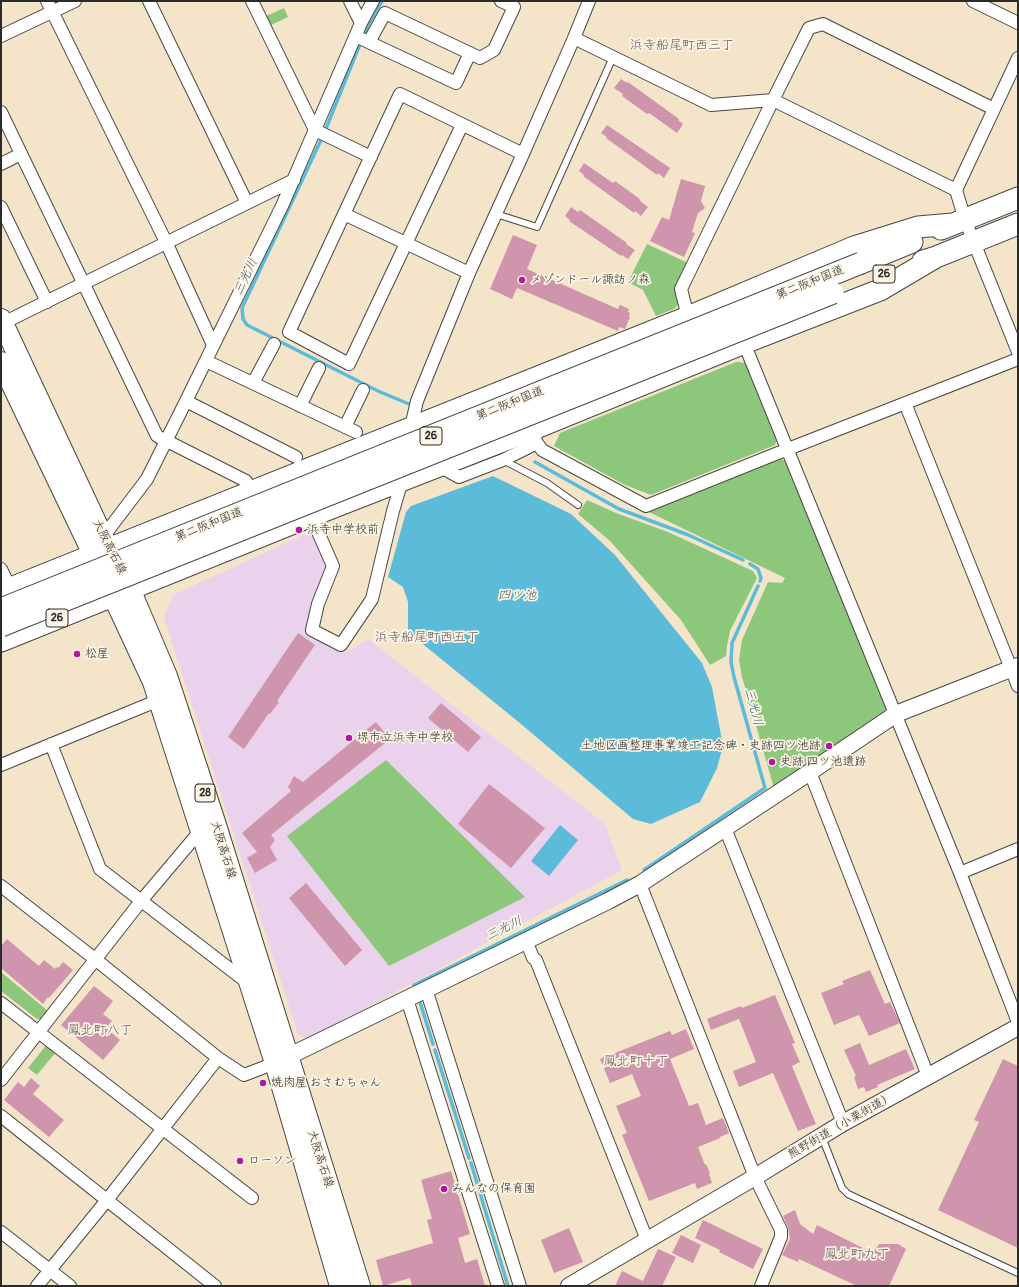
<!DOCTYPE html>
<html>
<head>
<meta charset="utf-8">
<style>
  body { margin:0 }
  #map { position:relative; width:1019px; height:1287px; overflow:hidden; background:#f4e5ca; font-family:Pangolin,sans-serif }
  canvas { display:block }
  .frame { position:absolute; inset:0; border:2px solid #2b2b2b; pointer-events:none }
</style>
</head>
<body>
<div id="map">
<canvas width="1019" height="1287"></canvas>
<div class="frame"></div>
</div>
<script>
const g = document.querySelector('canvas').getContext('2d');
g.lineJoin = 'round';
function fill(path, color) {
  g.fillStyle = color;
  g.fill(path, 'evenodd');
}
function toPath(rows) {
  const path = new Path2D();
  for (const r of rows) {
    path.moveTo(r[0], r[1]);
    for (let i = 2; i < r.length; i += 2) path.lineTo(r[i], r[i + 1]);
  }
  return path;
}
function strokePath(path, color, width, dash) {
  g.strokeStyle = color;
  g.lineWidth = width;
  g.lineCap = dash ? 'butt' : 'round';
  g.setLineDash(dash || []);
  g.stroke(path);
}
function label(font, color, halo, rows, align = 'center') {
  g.font = font + ' Pangolin,"Klee One",sans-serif';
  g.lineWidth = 3.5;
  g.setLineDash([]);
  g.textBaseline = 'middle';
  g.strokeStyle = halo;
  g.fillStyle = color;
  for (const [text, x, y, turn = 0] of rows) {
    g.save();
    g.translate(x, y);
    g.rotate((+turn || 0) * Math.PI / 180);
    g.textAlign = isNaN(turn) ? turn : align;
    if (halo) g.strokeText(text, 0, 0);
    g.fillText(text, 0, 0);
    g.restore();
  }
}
const built = toPath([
  [312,531,327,569,306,632,345,653,368,639,605,824,622,870,308,1039,298,1034,164,618,173,595]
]);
const green = toPath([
  [284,8,288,17,269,26,264,17],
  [647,244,688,263,682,301,674,309,656,316,643,290,628,282],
  [736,362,748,363,778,437,775,445,651,495,623,484,554,446,560,433],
  [781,459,788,462,886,706,885,713,774,788,742,677,739,660,742,640,768,582,782,583,785,578,649,512],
  [587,500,616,513,668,532,753,571,757,578,730,631,727,646,726,656,710,665,681,620,610,541,578,514],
  [386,760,525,897,389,966,287,836],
  [1,972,48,1011,42,1019,37,1019,1,991],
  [47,1044,56,1052,37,1075,28,1068]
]);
const water = toPath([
  [493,476,571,514,615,555,702,663,712,687,723,746,717,768,700,802,651,824,633,819,521,724,408,632,408,602,403,587,388,577,406,512,411,506],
  [560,825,578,840,549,876,531,861]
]);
const stream = toPath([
  [364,35,369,23,382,1],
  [325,131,360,44],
  [321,140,242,308,243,319,247,325,378,391,409,404],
  [535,462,619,509,686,534,743,560],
  [750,564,758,569,761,578,760,581],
  [644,870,765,788,734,677,731,662,732,643,758,586],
  [415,987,414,985,627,880],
  [420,1002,433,1044],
  [435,1050,469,1158],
  [471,1163,508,1286]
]);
const building = toPath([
  [621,79,627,83,628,82,679,119,678,120,683,124,677,133,649,113,647,114,622,96,623,94,614,88],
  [607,125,670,168,664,178,658,173,657,175,606,138,607,137,601,133],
  [584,163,613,183,615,181,640,199,639,200,648,207,641,216,635,211,634,213,583,176,584,175,579,171],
  [681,179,705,186,701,201,705,208,698,213,692,232,695,233,684,257,650,241,662,217,669,220],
  [571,207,578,212,580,210,627,243,626,244,635,250,628,259,622,255,621,256,569,221,570,220,565,216],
  [513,235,537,245,527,269,618,309,620,305,629,309,628,312,630,313,629,316,630,317,625,329,619,327,618,331,517,288,512,299,490,289],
  [298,633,315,645,277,701,279,702,270,714,269,713,244,749,228,737],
  [441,703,481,737,468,752,428,718],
  [376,722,390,739,271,835,275,840,270,847,277,860,255,873,247,858,257,852,242,833,291,791,288,787,294,776,303,782],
  [489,784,545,828,511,868,458,824],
  [306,883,362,950,345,966,289,898],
  [7,939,39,966,44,960,55,969,56,967,58,968,63,962,73,970,49,998,48,997,43,1004,1,968,1,946],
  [870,970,885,1004,890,1002,900,1023,869,1036,859,1015,834,1025,821,993,844,984,842,981],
  [94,986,113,1001,103,1014,112,1021,106,1028,120,1040,103,1060,61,1025],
  [775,995,795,1043,792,1044,800,1062,792,1066,816,1124,798,1131,773,1073,739,1087,733,1071,756,1062,739,1019,711,1030,707,1019,741,1006,742,1008],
  [686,1029,694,1049,670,1059,689,1106,698,1103,706,1125,723,1118,729,1133,720,1137,720,1138,698,1147,705,1165,706,1164,710,1173,709,1174,712,1183,697,1189,695,1183,649,1201,622,1135,627,1133,616,1106,641,1096,632,1074,610,1083,600,1059,670,1031,672,1035],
  [860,1043,869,1065,906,1049,915,1069,877,1085,878,1087,866,1092,864,1087,858,1089,854,1077,856,1076,844,1050],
  [1003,1059,1018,1066,1018,1248,938,1210,979,1122,974,1120],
  [31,1078,40,1086,33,1094,64,1120,49,1137,4,1100,18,1082,24,1087],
  [451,1171,470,1234,458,1238,465,1263,477,1259,485,1286,412,1286,410,1278,383,1286,376,1260,433,1243,427,1220,432,1219,421,1180],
  [795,1210,800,1224,813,1234,817,1225,873,1253,879,1244,898,1244,906,1249,889,1286,857,1286,799,1259,798,1262,782,1255,790,1239,788,1227,783,1216],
  [703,1220,763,1249,753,1269,719,1252,720,1250,695,1238],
  [569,1228,583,1262,554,1273,541,1240],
  [681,1235,701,1245,693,1263,672,1253],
  [658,1249,676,1257,662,1286,615,1286,622,1271,643,1281]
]);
const service = toPath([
  [496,214,537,227,613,57],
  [503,460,547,483,578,505],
  [822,1137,842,1188,848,1194,1018,1273]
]);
const minor = toPath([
  [47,1,166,242,213,345],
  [149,1,247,203],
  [252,1,315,130,371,157],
  [350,1,361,23],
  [973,1,1018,23],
  [1,36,75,1],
  [574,38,711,105,773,100,956,190,965,220,1018,352],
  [362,39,456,83,470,53],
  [369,42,385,13,480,58,494,50,514,7,501,1],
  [1,112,157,436,246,481],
  [462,125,349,364,289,332,400,94,523,154],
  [1,164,21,154],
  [956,190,1018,58],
  [1,207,47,302],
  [344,214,469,273],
  [688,317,681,289,773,100,809,28,823,24,994,109],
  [1,324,294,180],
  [744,343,960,873,1018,1022],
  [206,361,356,432],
  [253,383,274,344],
  [186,401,296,457],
  [905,403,1018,686],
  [300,406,319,368],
  [345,427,363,390],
  [410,431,417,401,469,273,523,154,574,38,589,1],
  [537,443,542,450,646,506,788,449,1018,359],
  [439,466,459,477,503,460,537,443,534,436],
  [311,516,333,566,318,604,312,630,341,645,372,599,393,511,403,477],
  [103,537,147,479,186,401,282,206,361,23,373,1],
  [1,569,10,588],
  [51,744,100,869,248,983],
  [1,765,159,700],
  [810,772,928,1076],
  [725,828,843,1123],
  [960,873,1018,849],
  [640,884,755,1177,781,1230,781,1237,761,1286],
  [1,886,95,959,218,1058,244,1075,275,1063],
  [526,940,533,958,536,960,647,1240],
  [426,989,520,1286],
  [407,999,498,1286],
  [1,1003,252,1198],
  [1,1080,141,901,201,830,205,828],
  [1,1116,215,1286],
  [1,1232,70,1286],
  [37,1286,107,1200,218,1058]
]);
const tertiary = toPath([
  [277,1062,608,901,640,884,810,772,896,714,1018,666],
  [569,1286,755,1177,843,1123,1018,1027]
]);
const primary = toPath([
  [1,319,103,537,130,589,167,676,216,825,360,1286],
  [1,362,113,596,153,682,275,1063,340,1286]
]);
const trunk = toPath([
  [941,229,1018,198],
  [923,261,936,257,1018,224],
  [861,263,912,242],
  [1,592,688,317,854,247,918,227,953,224],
  [1,641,311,516,531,430,744,343,880,290,936,257]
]);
const trunkBridge = toPath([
  [1,609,861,263],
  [1,626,833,293]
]);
const markers = [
  [522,280,4,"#b5179e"],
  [299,530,4,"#b5179e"],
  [77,654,4,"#b5179e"],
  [349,738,4,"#b5179e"],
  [829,746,4,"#b5179e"],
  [772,762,4,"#b5179e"],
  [263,1083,4,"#b5179e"],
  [240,1161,4,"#b5179e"],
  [444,1189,4,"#b5179e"]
];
const shields = [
  [884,274,22],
  [431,436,22],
  [57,618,22],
  [205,793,20]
];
const shieldNames = [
  ["26",884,274],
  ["26",431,436],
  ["26",57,618],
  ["28",205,793]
];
const poiNames = [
  ["メゾンドール諏訪ノ森",530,280],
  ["浜寺中学校前",307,530],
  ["松屋",85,654],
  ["堺市立浜寺中学校",357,738],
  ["土地区画整理事業竣工記念碑・史跡四ツ池跡",821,746,"right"],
  ["史跡 四ツ池遺跡",780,762],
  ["焼肉屋 おさむちゃん",271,1083],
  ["ローソン",248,1161],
  ["みんなの保育園",452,1189]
];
const streetNames = [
  ["第二阪和国道",810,283,-22],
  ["第二阪和国道",510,404,-22],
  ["第二阪和国道",209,525,-22],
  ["大阪高石線",109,547,63],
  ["大阪高石線",223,850,73],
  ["熊野街道（小栗街道）",841,1126,-30],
  ["大阪高石線",320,1159,72]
];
const neighbourhoodNames = [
  ["浜寺船尾町西三丁",682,46],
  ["浜寺船尾町西五丁",427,638],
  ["鳳北町八丁",100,1031],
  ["鳳北町十丁",636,1062],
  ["鳳北町九丁",857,1255]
];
const waterNames = [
  ["三光川",246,277,-65],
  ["四ツ池",517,596],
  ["三光川",753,707,75],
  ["三光川",504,929,-26]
];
fill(built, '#ead1ec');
fill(green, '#8dc77c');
fill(water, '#5bbbd9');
strokePath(stream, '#5bbbd9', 3.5);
fill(building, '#cf95ac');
strokePath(service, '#494743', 8);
strokePath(minor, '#494743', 14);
strokePath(tertiary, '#494743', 18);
strokePath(primary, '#494743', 22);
strokePath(trunk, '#494743', 23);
strokePath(service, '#fff', 6);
strokePath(minor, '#fff', 12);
strokePath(tertiary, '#fff', 16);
strokePath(primary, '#fff', 20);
strokePath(trunk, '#fff', 21);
strokePath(trunkBridge, '#494743', 23, []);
strokePath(trunkBridge, '#fff', 21);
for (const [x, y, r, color] of markers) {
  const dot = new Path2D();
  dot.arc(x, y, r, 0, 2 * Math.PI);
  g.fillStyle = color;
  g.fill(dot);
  strokePath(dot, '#fcf5e5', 1.5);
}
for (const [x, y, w] of shields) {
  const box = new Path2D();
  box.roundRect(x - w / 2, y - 9, w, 18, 3);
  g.fillStyle = '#fcf5e5';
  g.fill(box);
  strokePath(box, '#2b2b2b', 1);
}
label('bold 11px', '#2b2b2b', null, shieldNames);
label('12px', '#2b2b2b', '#fcf5e5', poiNames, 'left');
label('12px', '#2b2b2b', '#fcf5e5', streetNames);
label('13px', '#645058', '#fcf5e5', neighbourhoodNames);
label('italic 13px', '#3c5d68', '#fcf5e5', waterNames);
</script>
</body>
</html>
